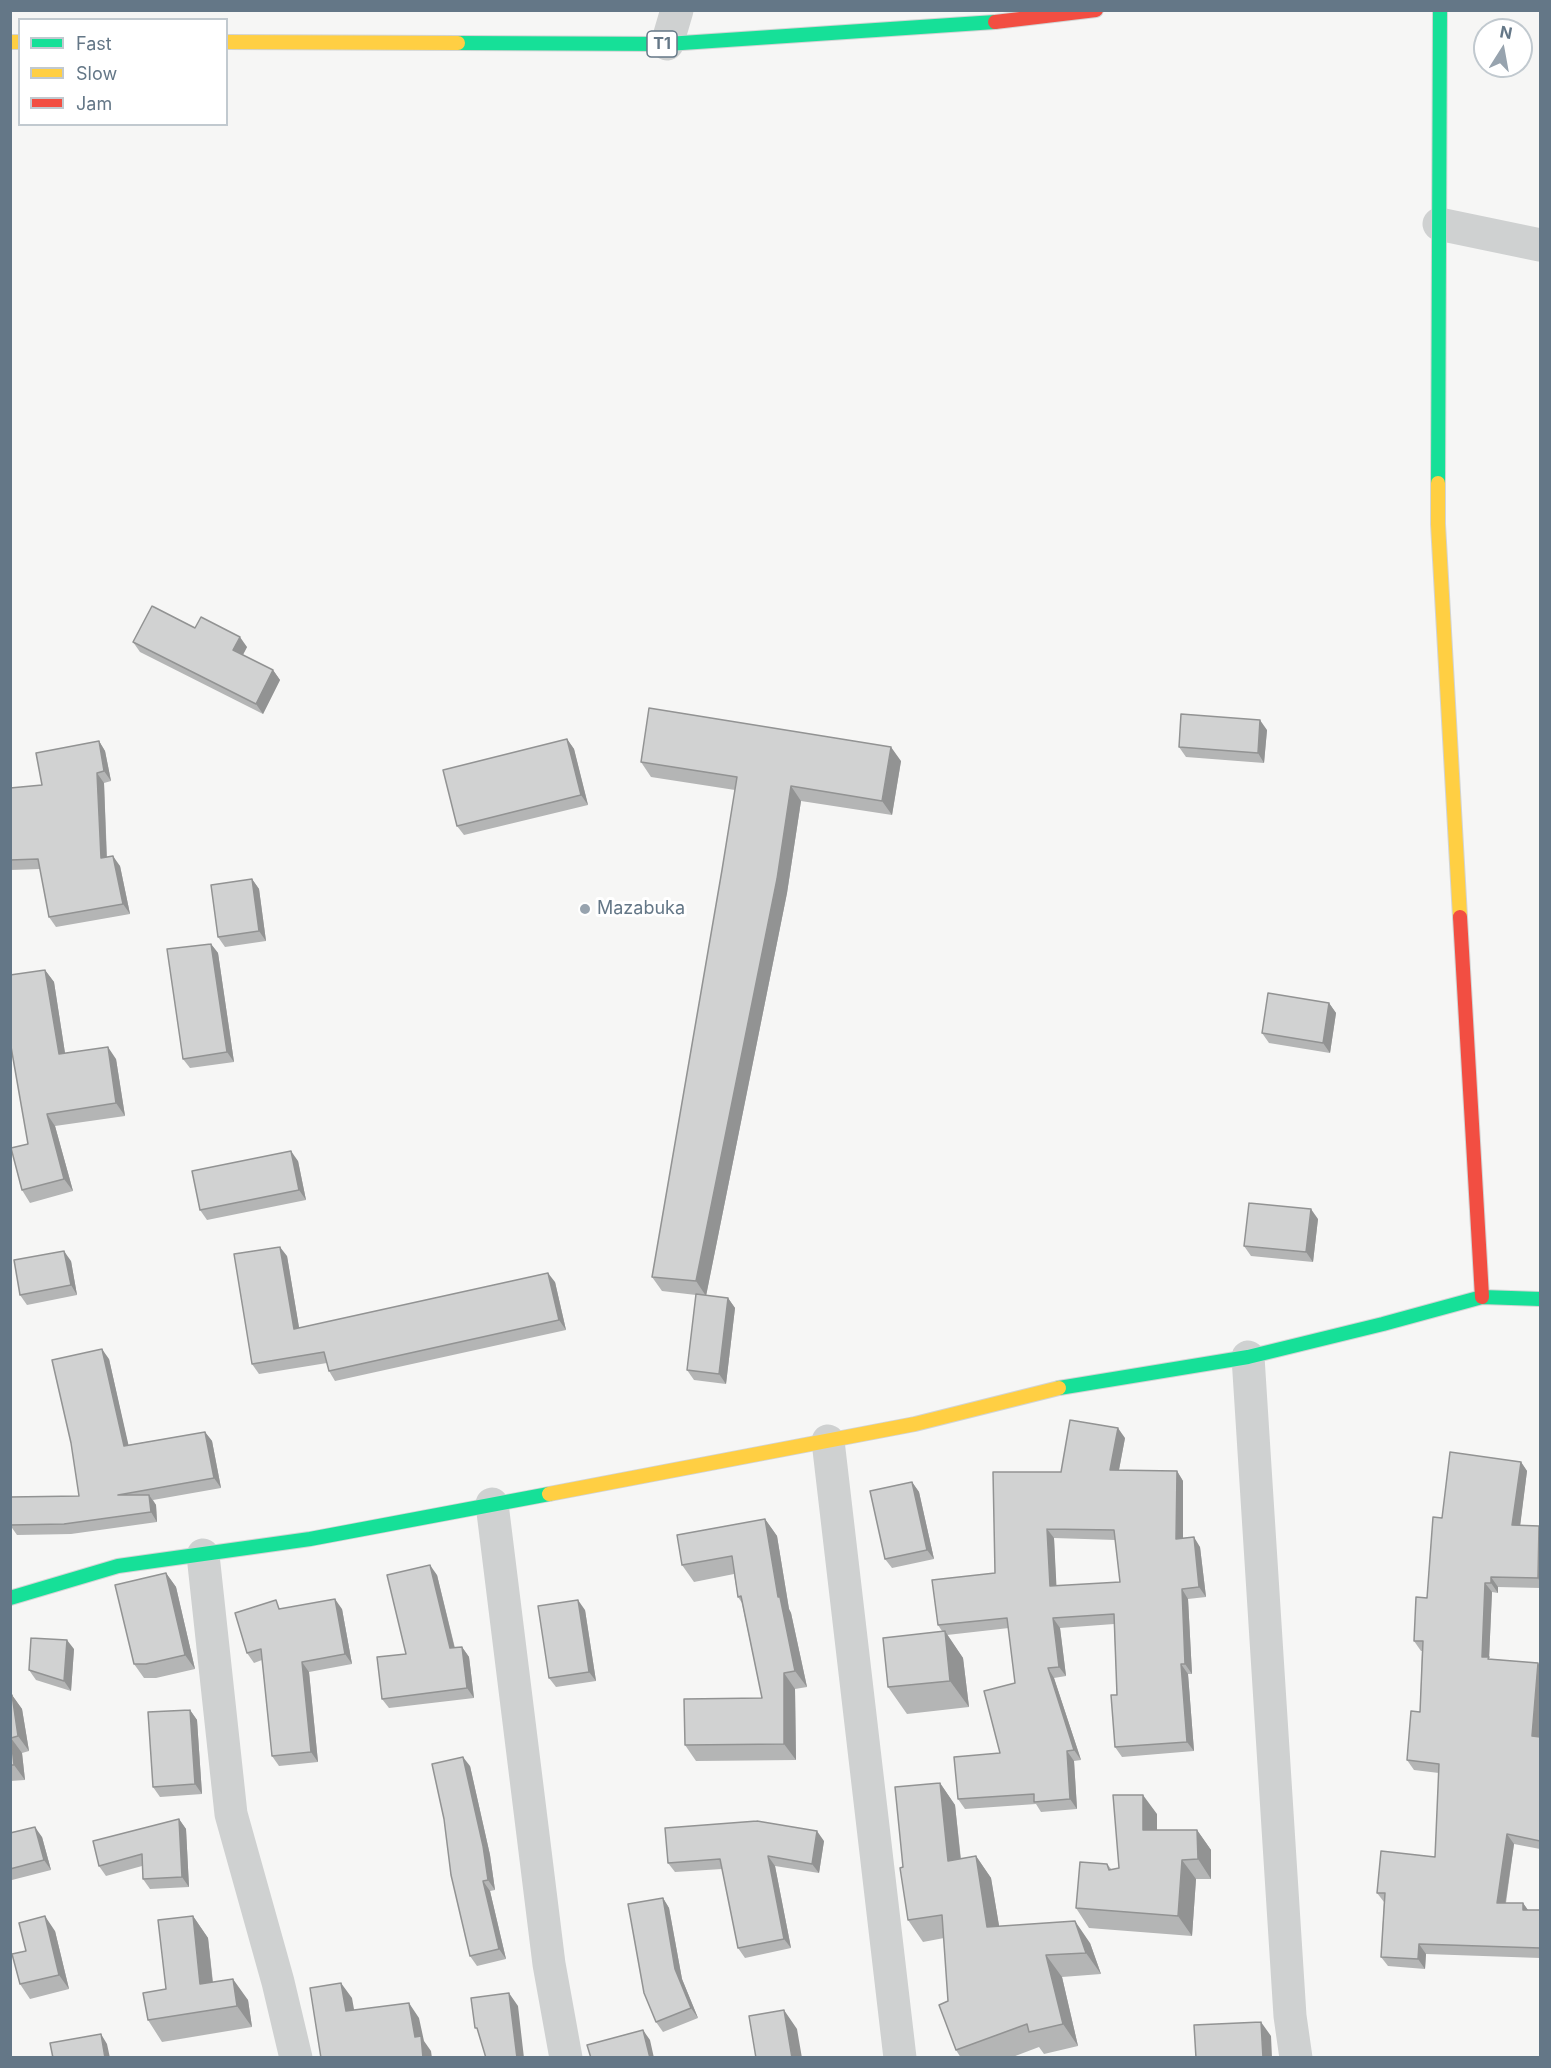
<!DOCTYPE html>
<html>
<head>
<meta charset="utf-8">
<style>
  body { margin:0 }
  #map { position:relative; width:1551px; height:2068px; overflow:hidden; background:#f6f6f5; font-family:Inter,sans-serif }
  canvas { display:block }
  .frame { position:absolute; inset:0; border:12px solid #647787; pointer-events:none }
  .legend { position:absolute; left:18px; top:18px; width:210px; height:108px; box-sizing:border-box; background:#fff; border:2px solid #c1c9cf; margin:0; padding:8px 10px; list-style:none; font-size:18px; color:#647787 }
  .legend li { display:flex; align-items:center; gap:12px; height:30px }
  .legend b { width:30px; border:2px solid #c1c9cf }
  .north { position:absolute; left:1473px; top:18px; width:60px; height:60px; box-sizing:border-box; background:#fff; border:2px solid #c1c9cf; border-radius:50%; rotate:11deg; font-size:16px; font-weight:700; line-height:24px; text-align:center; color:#647787 }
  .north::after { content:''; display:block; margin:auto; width:21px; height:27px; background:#97a3ae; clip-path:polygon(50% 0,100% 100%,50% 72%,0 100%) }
</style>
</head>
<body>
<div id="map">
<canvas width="1551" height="2068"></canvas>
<div class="frame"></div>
<ul class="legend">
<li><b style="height:8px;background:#16e098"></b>Fast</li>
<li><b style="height:8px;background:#ffcf43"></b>Slow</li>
<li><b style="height:8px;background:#f24e42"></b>Jam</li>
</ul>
<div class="north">N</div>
</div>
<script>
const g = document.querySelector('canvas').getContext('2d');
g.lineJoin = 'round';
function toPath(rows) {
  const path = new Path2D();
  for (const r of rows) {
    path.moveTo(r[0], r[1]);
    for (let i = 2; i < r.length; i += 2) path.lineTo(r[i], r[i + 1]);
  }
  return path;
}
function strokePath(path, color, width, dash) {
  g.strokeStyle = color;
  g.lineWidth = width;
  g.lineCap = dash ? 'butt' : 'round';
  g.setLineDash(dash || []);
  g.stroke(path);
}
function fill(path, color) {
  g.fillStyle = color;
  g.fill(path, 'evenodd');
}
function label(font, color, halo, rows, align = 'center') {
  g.font = font + ' Inter,sans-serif';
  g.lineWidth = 6;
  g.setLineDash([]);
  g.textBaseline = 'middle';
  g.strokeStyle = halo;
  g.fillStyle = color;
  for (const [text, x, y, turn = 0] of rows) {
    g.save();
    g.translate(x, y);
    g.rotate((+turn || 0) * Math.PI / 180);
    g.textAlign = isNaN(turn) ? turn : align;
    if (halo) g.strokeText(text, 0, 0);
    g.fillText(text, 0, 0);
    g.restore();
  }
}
const street = toPath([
  [667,44,677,10],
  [1439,224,1540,245],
  [1248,1357,1290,2016,1296,2058],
  [828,1441,900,2058],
  [492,1504,549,1964,566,2058],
  [203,1555,231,1814,278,1982,296,2058]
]);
const fast = toPath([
  [458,43,667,44,995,22],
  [1438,483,1440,10],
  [1059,1388,1248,1357,1383,1324,1482,1297,1540,1299],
  [10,1598,118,1566,310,1539,549,1494]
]);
const slow = toPath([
  [10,42,20,42],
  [226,42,458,43],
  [1438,483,1438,524,1460,917],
  [549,1494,915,1424,1059,1388]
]);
const jam = toPath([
  [995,22,1096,10],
  [1460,917,1482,1297]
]);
const wall = toPath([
  [195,628,247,647,243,655,273,670,280,680,263,714,140,652,133,642],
  [1267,730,1264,763,1186,757,1179,747],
  [567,739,574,749,588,805,464,835,457,826],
  [99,741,105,751,111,781,104,783,107,857,120,866,130,914,56,927,49,917,40,869,10,870,10,788,42,785],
  [901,761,892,815,801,801,787,893,706,1296,728,1298,735,1308,726,1384,694,1380,687,1370,696,1295,662,1291,652,1277,722,870,735,790,651,777,641,762],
  [252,879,259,889,266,941,225,947,218,937],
  [211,944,218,953,234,1062,190,1068,183,1059],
  [45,970,54,982,65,1053,116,1059,125,1116,55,1126,73,1191,30,1203,22,1190,28,1144],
  [1329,1003,1336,1013,1330,1053,1269,1043,1262,1033],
  [298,1161,306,1200,207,1220,200,1210],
  [1318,1219,1313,1262,1251,1256,1244,1246],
  [287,1256,299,1328,555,1282,566,1330,335,1381,329,1371,327,1363,259,1374,252,1364],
  [71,1261,77,1295,27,1305,20,1295],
  [109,1359,128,1445,205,1432,212,1441,221,1488,153,1500,156,1505,157,1522,71,1534,17,1535,10,1525,10,1497,79,1496],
  [1125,1438,1119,1470,1177,1471,1183,1481,1183,1538,1200,1547,1206,1597,1188,1599,1192,1674,1188,1674,1194,1751,1122,1757,1115,1747,1117,1695,1114,1624,1060,1628,1066,1676,1054,1678,1081,1760,1074,1761,1077,1809,1041,1812,1036,1804,965,1809,958,1799,1000,1753,1015,1683,1009,1628,947,1635,963,1658,969,1707,907,1714,888,1687,942,1631,938,1625,995,1573,1061,1472],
  [1054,1538,1115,1540,1120,1582,1056,1586],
  [1521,1462,1527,1471,1520,1525,1540,1527,1540,1588,1498,1587,1498,1593,1492,1592,1489,1659,1490,1659,1538,1663,1540,1667,1540,1849,1514,1844,1506,1903,1523,1903,1528,1910,1540,1910,1540,1958,1426,1954,1425,1969,1388,1966,1381,1957,1384,1902,1377,1893,1435,1857,1439,1773,1414,1770,1407,1760,1420,1712,1422,1651,1421,1651,1414,1641,1427,1598,1442,1518],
  [912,1482,919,1492,934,1559,892,1568,885,1559],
  [765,1519,777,1536,789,1609,791,1613,807,1687,795,1689,796,1760,696,1761,685,1745,762,1698,742,1603,738,1597,734,1574,694,1582,682,1565],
  [166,1573,176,1587,195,1669,156,1678,144,1678,134,1664],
  [437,1575,455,1648,462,1647,469,1657,474,1698,389,1708,382,1699,406,1654],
  [282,1609,342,1609,352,1664,309,1672,318,1762,279,1766,272,1756,262,1660,254,1663,247,1653],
  [585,1610,596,1681,556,1687,549,1678],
  [74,1649,71,1691,36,1680,29,1670],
  [10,1695,12,1695,22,1709,29,1751,22,1753,25,1780,10,1781],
  [190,1710,197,1720,202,1794,160,1797,153,1787],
  [470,1766,490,1855,495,1890,490,1891,506,1959,477,1966,470,1956],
  [940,1783,955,1805,961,1859,976,1856,991,1878,999,1926,1090,1943,1101,1974,1062,1977,1078,2046,1044,2054,1039,2047,1010,2058,961,2058,956,2050,948,2001,944,1938,923,1942,908,1920,903,1867],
  [1157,1814,1157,1830,1197,1830,1211,1850,1211,1879,1196,1879,1192,1936,1089,1928,1076,1908,1107,1864,1112,1870,1119,1868],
  [179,1819,186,1829,189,1887,150,1889,143,1879,142,1866,106,1876,99,1866],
  [10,1833,42,1837,51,1870,12,1880,10,1878],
  [824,1841,819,1873,775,1866,791,1948,745,1958,738,1948,722,1869,675,1872,668,1863],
  [663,1898,669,1908,682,1979,698,2018,663,2032,656,2022],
  [193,1916,208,1938,213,1982,248,2000,252,2027,162,2042,148,2020,166,1989],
  [55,1931,69,1989,30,1999,20,1984,26,1951]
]);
const shadedWall = toPath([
  [240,637,247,647,240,660,233,650],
  [273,670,280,680,263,714,256,704],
  [1260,720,1267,730,1264,763,1258,753],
  [567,739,574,749,588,805,581,795],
  [99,741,105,751,111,781,104,771],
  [891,747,901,761,892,815,882,801],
  [97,773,104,783,107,868,101,858],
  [791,786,801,801,787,893,706,1296,696,1281],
  [113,856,120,866,130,914,123,904],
  [252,879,259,889,266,941,259,931],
  [211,944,218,953,234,1062,227,1052],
  [45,970,54,982,67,1066,59,1054],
  [1329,1003,1336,1013,1330,1053,1323,1043],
  [108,1047,116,1059,125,1116,116,1103],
  [47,1114,55,1126,73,1191,64,1179],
  [291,1151,298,1161,306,1200,299,1190],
  [1311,1209,1318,1219,1313,1262,1306,1252],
  [280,1247,287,1256,301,1339,294,1329],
  [64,1251,71,1261,77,1295,71,1285],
  [548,1273,555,1282,566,1330,559,1320],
  [728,1298,735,1308,726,1384,719,1374],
  [102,1349,109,1359,131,1456,124,1446],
  [1118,1428,1125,1438,1117,1480,1110,1470],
  [205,1432,212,1441,221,1488,214,1478],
  [1521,1462,1527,1471,1519,1535,1512,1525],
  [1177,1471,1183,1481,1183,1549,1176,1539],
  [912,1482,919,1492,934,1559,927,1550],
  [149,1495,156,1505,157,1522,151,1512],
  [765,1519,777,1536,789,1609,791,1613,807,1687,795,1671,778,1597],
  [1539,1526,1540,1527,1540,1582,1538,1578],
  [1047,1529,1054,1538,1057,1596,1050,1586],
  [1194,1537,1200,1547,1206,1597,1199,1587],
  [430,1565,437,1575,457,1658,450,1648],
  [166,1573,176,1587,195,1669,185,1655],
  [1491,1577,1498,1587,1498,1593,1491,1583],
  [1485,1583,1492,1592,1489,1659,1495,1667,1482,1657],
  [1182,1589,1188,1599,1192,1674,1185,1664],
  [335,1599,342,1609,352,1664,345,1654],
  [578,1600,585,1610,596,1681,589,1672],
  [1053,1618,1060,1628,1066,1676,1059,1667],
  [945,1631,963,1658,969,1707,950,1681],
  [67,1640,74,1649,71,1691,64,1681],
  [462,1647,469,1657,474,1698,467,1688],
  [302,1662,309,1672,318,1762,311,1752],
  [1538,1663,1540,1667,1540,1724,1539,1746,1532,1736],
  [1181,1664,1188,1674,1194,1751,1187,1742],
  [1048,1668,1054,1678,1081,1760,1074,1750],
  [784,1673,795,1689,796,1760,784,1744],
  [12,1695,22,1709,29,1751,18,1736],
  [190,1710,197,1720,202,1794,195,1784],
  [11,1738,22,1753,25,1780,14,1765],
  [1067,1751,1074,1761,1077,1809,1070,1799],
  [463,1757,470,1766,490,1855,495,1890,488,1880],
  [940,1783,955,1805,963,1882,948,1861],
  [1143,1795,1157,1814,1157,1850,1143,1830],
  [179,1819,186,1829,189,1887,182,1877],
  [35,1827,42,1837,51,1870,44,1860],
  [1197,1830,1211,1850,1211,1879,1198,1859],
  [817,1831,824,1841,819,1873,812,1864],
  [1507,1834,1514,1844,1504,1912,1497,1903],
  [768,1856,775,1866,791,1948,784,1939],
  [976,1856,991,1878,1003,1949,987,1927],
  [1182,1860,1196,1879,1192,1936,1178,1916],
  [483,1881,490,1891,506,1959,499,1949],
  [663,1898,669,1908,682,1979,698,2018,691,2008,675,1969],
  [1523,1903,1530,1913,1523,1910],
  [45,1916,55,1931,69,1989,59,1975],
  [193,1916,208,1938,215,2005,200,1984],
  [1075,1921,1090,1943,1101,1974,1086,1953],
  [1419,1944,1426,1954,1425,1969,1418,1959],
  [1046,1955,1062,1977,1078,2046,1063,2024],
  [233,1979,248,2000,252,2027,237,2006],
  [341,1983,352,1998,357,2026,346,2011],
  [509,1993,518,2006,524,2058,517,2058],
  [409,2003,419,2018,424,2041,431,2051,432,2058,423,2058,415,2037],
  [784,2010,797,2029,802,2058,792,2058],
  [1261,2022,1271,2036,1272,2058,1263,2058],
  [643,2030,650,2040,654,2058,650,2058],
  [101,2034,107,2044,110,2058,105,2058]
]);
const building = toPath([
  [152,606,195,628,201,617,240,637,233,650,273,670,256,704,133,642,152,606],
  [649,708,891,747,882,801,791,786,777,879,696,1281,652,1277,722,870,737,777,641,762,649,708],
  [1181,714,1260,720,1258,753,1179,747,1181,714],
  [567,739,581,795,457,826,443,770,567,739],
  [99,741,104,771,97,773,101,858,113,856,123,904,49,917,38,859,10,860,10,788,42,785,36,753,99,741],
  [252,879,259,931,218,937,211,885,252,879],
  [211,944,227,1052,183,1059,167,949,211,944],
  [45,970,59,1054,108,1047,116,1103,47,1114,64,1179,22,1190,11,1148,28,1144,10,1041,10,975,45,970],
  [1268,993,1329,1003,1323,1043,1262,1033,1268,993],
  [291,1151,299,1190,200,1210,192,1171,291,1151],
  [1249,1203,1311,1209,1306,1252,1244,1246,1249,1203],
  [280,1247,294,1329,548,1273,559,1320,329,1371,324,1352,252,1364,234,1254,280,1247],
  [64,1251,71,1285,20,1295,14,1260,64,1251],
  [696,1294,728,1298,719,1374,687,1370,696,1294],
  [102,1349,124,1446,205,1432,214,1478,118,1495,149,1495,151,1512,64,1524,10,1525,10,1497,79,1496,71,1443,52,1360,102,1349],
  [1070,1420,1118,1428,1110,1470,1177,1471,1176,1539,1194,1537,1199,1587,1182,1589,1185,1664,1181,1664,1187,1742,1115,1747,1111,1695,1117,1695,1114,1614,1053,1618,1059,1667,1048,1668,1074,1750,1067,1751,1070,1799,1034,1802,1034,1794,958,1799,954,1757,1000,1753,984,1691,1015,1683,1007,1618,938,1625,932,1580,995,1573,993,1472,1061,1472,1070,1420],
  [1047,1529,1114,1530,1120,1582,1050,1586,1047,1529],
  [1450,1452,1521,1462,1512,1525,1539,1526,1538,1578,1491,1577,1491,1583,1485,1583,1482,1657,1489,1657,1488,1659,1538,1663,1532,1736,1540,1737,1540,1841,1507,1834,1497,1903,1523,1903,1523,1910,1540,1910,1540,1948,1419,1944,1418,1959,1381,1957,1385,1893,1377,1893,1381,1851,1435,1857,1439,1764,1407,1760,1411,1711,1420,1712,1423,1641,1414,1641,1416,1597,1427,1598,1433,1517,1442,1518,1450,1452],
  [912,1482,927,1550,885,1559,870,1491,912,1482],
  [765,1519,778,1597,780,1597,795,1671,784,1673,784,1744,685,1745,684,1699,762,1698,741,1596,738,1597,732,1556,682,1565,677,1535,765,1519],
  [430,1565,450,1648,462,1647,467,1688,382,1699,377,1657,406,1654,387,1575,430,1565],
  [166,1573,185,1655,146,1664,134,1664,115,1585,166,1573],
  [335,1599,345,1654,302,1662,311,1752,272,1756,261,1649,247,1653,235,1613,276,1600,279,1609,335,1599],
  [578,1600,589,1672,549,1678,538,1606,578,1600],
  [945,1631,950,1681,888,1687,883,1638,945,1631],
  [31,1638,67,1640,64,1681,29,1670,31,1638],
  [10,1695,12,1695,18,1736,11,1738,14,1765,10,1765,10,1695],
  [190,1710,195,1784,153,1787,148,1712,190,1710],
  [463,1757,483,1846,488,1880,483,1881,499,1949,470,1956,451,1875,444,1819,432,1764,463,1757],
  [940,1783,948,1861,976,1856,987,1927,1075,1921,1086,1953,1046,1955,1063,2024,1029,2032,1027,2024,956,2050,939,2005,948,2001,942,1915,908,1920,900,1868,903,1867,895,1787,940,1783],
  [1113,1795,1143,1795,1143,1830,1197,1830,1198,1859,1182,1860,1178,1916,1076,1908,1080,1862,1107,1864,1109,1870,1119,1868,1113,1795],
  [179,1819,182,1877,143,1879,142,1854,99,1866,93,1841,179,1819],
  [757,1821,817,1831,812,1864,768,1856,784,1939,738,1948,720,1859,668,1863,665,1828,757,1821],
  [35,1827,44,1860,10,1869,10,1833,35,1827],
  [663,1898,675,1969,691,2008,656,2022,644,1993,628,1904,663,1898],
  [45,1916,59,1975,20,1984,12,1954,26,1951,19,1923,45,1916],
  [193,1916,200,1984,233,1979,237,2006,148,2020,143,1993,166,1989,158,1920,193,1916],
  [341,1983,346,2011,409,2003,415,2037,421,2036,423,2058,321,2058,310,1988,341,1983],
  [509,1993,517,2058,486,2058,477,2028,475,2028,471,1998,509,1993],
  [784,2010,792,2058,756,2058,749,2016,784,2010],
  [1261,2022,1263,2058,1196,2058,1194,2025,1261,2022],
  [643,2030,650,2058,591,2058,587,2045,643,2030],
  [101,2034,105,2058,53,2058,50,2043,101,2034]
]);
const markers = [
  [585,909,6,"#97a3ae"]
];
const shields = [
  [662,44,30]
];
const shieldNames = [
  ["T1",662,44]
];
const poiNames = [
  ["Mazabuka",597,909]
];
strokePath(fast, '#d2d4d4', 16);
strokePath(slow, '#d2d4d4', 16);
strokePath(jam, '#d2d4d4', 16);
strokePath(street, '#cfd1d1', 33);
strokePath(fast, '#16e098', 14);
strokePath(slow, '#ffcf43', 14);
strokePath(jam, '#f24e42', 14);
fill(wall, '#b4b5b5');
fill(shadedWall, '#929393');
fill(building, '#d1d2d2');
strokePath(building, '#929393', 1.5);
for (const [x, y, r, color] of markers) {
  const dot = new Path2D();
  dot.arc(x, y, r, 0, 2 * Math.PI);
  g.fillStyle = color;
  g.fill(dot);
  strokePath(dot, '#fff', 2);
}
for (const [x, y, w] of shields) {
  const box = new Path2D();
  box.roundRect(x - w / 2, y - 13, w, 26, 4.5);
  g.fillStyle = '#fff';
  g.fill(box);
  strokePath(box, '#647787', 1.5);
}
label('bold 16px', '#647787', null, shieldNames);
label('18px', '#647787', '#fff', poiNames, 'left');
</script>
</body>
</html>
